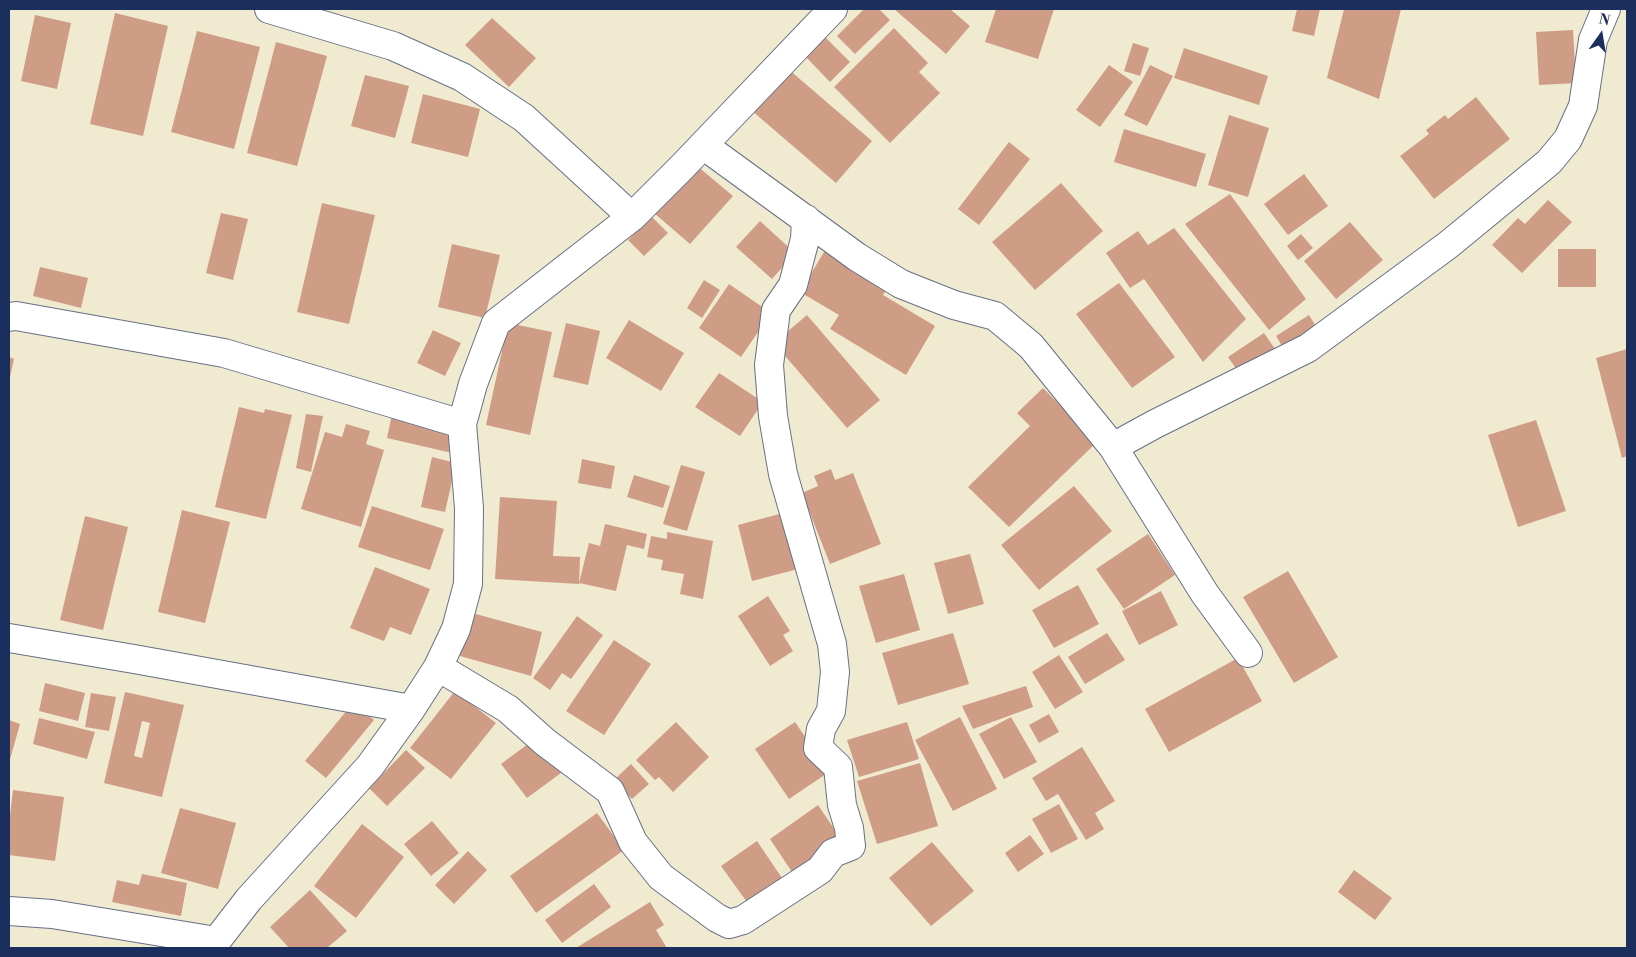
<!DOCTYPE html>
<html>
<head>
<meta charset="utf-8">
<style>
  body { margin:0 }
  #map { position:relative; width:1636px; height:957px; overflow:hidden; background:#f0ead1; font-family:"Libre Bodoni",serif }
  canvas { display:block }
  .frame { position:absolute; inset:0; border:10px solid #1b2f5e; pointer-events:none }
  .north { position:absolute; left:1576px; top:10px; width:50px; height:50px; -webkit-text-stroke:4px #fdfcf7; paint-order:stroke; rotate:13deg; font-size:14px; font-weight:700; line-height:20px; text-align:center; color:#1b2f5e }
  .north::after { content:''; display:block; margin:auto; width:18px; height:22px; background:#1b2f5e; clip-path:polygon(50% 0,100% 100%,50% 72%,0 100%) }
</style>
</head>
<body>
<div id="map">
<canvas width="1636" height="957"></canvas>
<div class="frame"></div>
<div class="north">N</div>
</div>
<script>
const g = document.querySelector('canvas').getContext('2d');
g.lineJoin = 'round';
function fill(path, color) {
  g.fillStyle = color;
  g.fill(path, 'evenodd');
}
function toPath(rows) {
  const path = new Path2D();
  for (const r of rows) {
    path.moveTo(r[0], r[1]);
    for (let i = 2; i < r.length; i += 2) path.lineTo(r[i], r[i + 1]);
  }
  return path;
}
function strokePath(path, color, width, dash) {
  g.strokeStyle = color;
  g.lineWidth = width;
  g.lineCap = dash ? 'butt' : 'round';
  g.setLineDash(dash || []);
  g.stroke(path);
}
const building = toPath([
  [864,9,879,9,890,20,855,54,837,36],
  [894,9,950,9,970,26,946,54],
  [996,9,1054,9,1038,59,985,42],
  [1297,9,1320,9,1314,36,1292,31],
  [1344,9,1401,9,1379,99,1327,78],
  [115,13,168,26,143,136,90,124],
  [35,15,71,23,57,89,21,81],
  [492,18,536,58,509,87,465,45],
  [894,28,928,63,919,72,940,93,890,143,834,87],
  [1573,30,1576,83,1539,85,1536,32],
  [197,31,260,47,234,149,171,132],
  [823,35,850,62,830,82,804,55],
  [276,42,327,56,297,166,247,153],
  [1133,43,1149,48,1140,76,1124,71],
  [1184,48,1268,76,1259,105,1174,78],
  [1109,65,1133,82,1100,127,1076,110],
  [1150,65,1173,76,1147,126,1124,115],
  [787,68,872,141,836,183,751,110],
  [365,75,409,86,395,138,351,126],
  [423,94,480,109,468,157,411,143],
  [1476,97,1510,139,1434,199,1400,156,1429,134,1426,130,1445,115,1448,119],
  [1229,115,1269,128,1248,197,1208,185],
  [1124,129,1206,154,1196,187,1114,162],
  [1009,142,1030,159,979,225,958,209],
  [696,165,733,196,690,244,654,213],
  [1304,174,1328,206,1288,235,1264,204],
  [1061,183,1103,231,1035,290,992,242],
  [1230,194,1306,299,1269,330,1185,224],
  [1548,200,1572,222,1522,273,1492,245,1518,218,1525,224],
  [322,203,375,215,349,324,297,312],
  [221,213,248,219,233,280,206,273],
  [652,217,668,233,644,256,628,240],
  [760,221,795,253,772,279,736,247],
  [1350,222,1383,260,1336,299,1304,261],
  [1174,228,1246,319,1203,362,1144,279,1130,288,1106,253,1138,231,1148,245],
  [1301,234,1313,248,1298,260,1287,246],
  [452,244,500,255,485,318,438,307],
  [827,247,889,284,883,295,935,326,906,375,830,329,839,315,800,292],
  [1558,249,1596,249,1596,287,1558,287],
  [40,267,88,278,81,308,33,296],
  [704,280,720,290,702,318,687,308],
  [1119,283,1175,357,1132,388,1076,314],
  [729,284,771,313,741,357,699,328],
  [807,315,880,400,847,428,774,343],
  [1309,315,1320,333,1287,354,1276,336],
  [629,320,684,353,661,391,606,358],
  [508,323,552,332,530,435,486,425],
  [566,323,600,331,588,385,553,377],
  [433,330,461,343,445,376,417,363],
  [1264,333,1275,349,1239,373,1228,357],
  [1627,349,1627,456,1622,458,1596,358],
  [9,357,14,359,10,377,9,377],
  [719,373,763,402,740,436,695,407],
  [1043,388,1097,442,1009,527,968,487,1030,426,1017,413],
  [239,407,264,413,265,409,292,415,266,519,215,507],
  [393,409,459,425,452,453,387,438],
  [306,414,323,416,311,472,296,468],
  [1536,420,1566,511,1518,527,1488,435],
  [346,424,370,431,366,444,384,450,361,527,301,509,325,432,342,437],
  [432,457,456,463,445,512,421,507],
  [582,459,615,466,611,489,578,483],
  [681,465,705,472,687,531,663,524],
  [831,469,835,480,853,473,881,544,830,564,802,493,818,486,814,476],
  [634,475,670,486,663,508,627,497],
  [1074,486,1112,531,1039,590,1001,545],
  [500,497,557,501,553,556,580,557,579,584,495,579],
  [372,506,444,529,430,570,358,547],
  [182,510,230,522,205,623,158,612],
  [787,512,802,568,752,581,738,525],
  [85,516,128,527,103,630,60,620],
  [605,524,647,534,644,549,627,545,616,591,579,583,589,543,600,546],
  [667,532,713,541,703,599,680,594,684,574,661,570,663,560,647,557,651,536,667,539],
  [1148,534,1175,575,1124,609,1096,569],
  [970,554,984,604,948,614,934,563],
  [375,567,430,589,411,635,390,627,384,641,350,628],
  [1288,571,1338,657,1294,683,1243,597],
  [904,574,920,630,876,643,859,586],
  [1078,585,1099,624,1054,648,1032,610],
  [1161,591,1178,625,1139,645,1122,611],
  [768,596,790,631,783,635,793,651,770,666,738,616],
  [472,613,542,632,531,676,460,656],
  [577,616,603,635,571,679,562,673,550,690,533,678],
  [953,633,969,684,898,705,882,653],
  [1107,633,1125,660,1085,684,1068,657],
  [614,640,651,664,604,735,566,711],
  [1059,655,1083,692,1055,709,1032,672],
  [1238,658,1262,701,1169,752,1145,709],
  [45,683,85,693,78,721,39,711],
  [1026,686,1033,707,973,729,962,706],
  [455,691,496,723,451,779,410,748],
  [125,692,184,705,162,797,104,783],
  [142,721,150,723,142,758,134,756],
  [91,693,116,697,109,731,85,727],
  [353,703,374,720,326,778,305,761],
  [1049,714,1059,732,1039,743,1029,725],
  [960,717,997,789,953,811,915,740],
  [1011,717,1037,762,1004,779,979,734],
  [39,718,95,732,87,759,33,744],
  [9,720,20,724,9,763],
  [676,722,709,757,673,792,659,777,655,780,636,760],
  [795,722,829,772,789,799,755,749],
  [907,722,919,759,859,777,847,740],
  [536,738,561,773,527,798,501,764],
  [1082,747,1115,801,1095,813,1104,829,1086,840,1058,794,1046,801,1032,778],
  [406,750,425,768,387,806,369,788],
  [920,763,938,826,877,844,857,781],
  [631,764,649,784,632,799,614,780],
  [13,790,64,797,55,861,9,855,9,824],
  [1059,804,1078,839,1051,853,1032,819],
  [818,805,841,839,792,872,770,839],
  [180,808,236,823,218,889,161,873],
  [597,813,624,850,536,913,510,876],
  [432,821,459,853,431,876,404,844],
  [362,824,404,857,356,918,314,886],
  [1030,835,1044,854,1018,872,1005,853],
  [757,841,784,881,749,905,721,866],
  [932,842,974,891,931,926,889,878],
  [468,851,487,870,454,904,435,885],
  [1354,870,1392,898,1375,920,1338,892],
  [142,874,187,883,181,916,112,902,117,880,139,885],
  [594,884,611,907,562,943,545,920],
  [310,890,347,931,327,948,289,948,270,927],
  [650,902,664,925,656,930,667,948,576,948]
]);
const minor = toPath([
  [269,9,393,46,462,77,524,118,632,217],
  [703,145,857,257,901,284,954,305,995,316,1031,346,1113,447,1205,594,1248,653],
  [9,317,16,316,224,353,462,424],
  [1113,447,1155,424,1308,348,1448,245,1549,162,1568,139,1583,106,1593,40,1606,9],
  [9,638,134,659,411,709],
  [438,667,508,709,545,742,610,791,633,842,661,877,717,918,729,924,743,920,820,870,833,853,851,846,849,828,842,805,838,767,818,748,821,729,831,711,835,672,832,644,783,474,773,416,769,365,776,310,793,285,805,239,806,219],
  [9,911,52,914,216,941],
  [211,948,249,899,370,766,411,709,438,667,456,629,468,584,469,508,462,424,473,384,496,323,632,217,682,167,833,9]
]);
fill(building, '#cf9d86');
strokePath(minor, '#667086', 30);
strokePath(minor, '#fff', 28);
</script>
</body>
</html>
